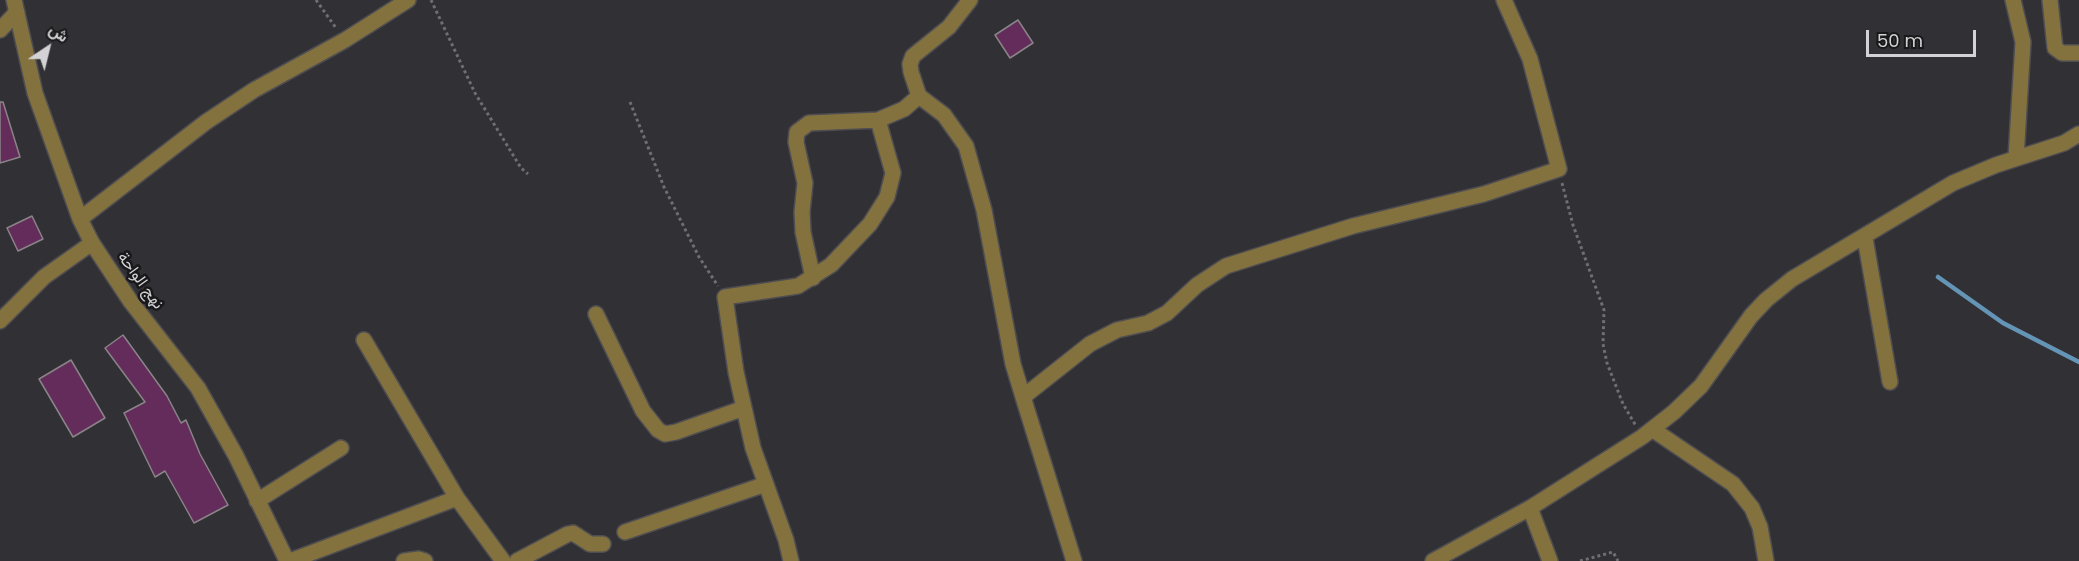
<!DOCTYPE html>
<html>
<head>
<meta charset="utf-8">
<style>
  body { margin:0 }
  #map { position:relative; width:2079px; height:561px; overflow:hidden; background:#313034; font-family:Poppins,Vazirmatn,sans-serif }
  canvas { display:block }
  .north { position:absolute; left:18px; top:18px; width:60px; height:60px; -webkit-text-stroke:4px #19181a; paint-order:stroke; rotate:35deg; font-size:16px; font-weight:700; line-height:24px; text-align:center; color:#d3d2d5 }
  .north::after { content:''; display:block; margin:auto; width:21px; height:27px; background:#d3d2d5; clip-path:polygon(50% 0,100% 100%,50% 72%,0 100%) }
  .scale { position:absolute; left:1866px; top:30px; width:110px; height:27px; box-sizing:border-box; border:3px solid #d3d2d5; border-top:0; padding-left:8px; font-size:18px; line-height:21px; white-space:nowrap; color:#d3d2d5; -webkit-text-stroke:4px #19181a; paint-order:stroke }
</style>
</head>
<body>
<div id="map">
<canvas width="2079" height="561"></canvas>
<div class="north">ش</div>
<div class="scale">50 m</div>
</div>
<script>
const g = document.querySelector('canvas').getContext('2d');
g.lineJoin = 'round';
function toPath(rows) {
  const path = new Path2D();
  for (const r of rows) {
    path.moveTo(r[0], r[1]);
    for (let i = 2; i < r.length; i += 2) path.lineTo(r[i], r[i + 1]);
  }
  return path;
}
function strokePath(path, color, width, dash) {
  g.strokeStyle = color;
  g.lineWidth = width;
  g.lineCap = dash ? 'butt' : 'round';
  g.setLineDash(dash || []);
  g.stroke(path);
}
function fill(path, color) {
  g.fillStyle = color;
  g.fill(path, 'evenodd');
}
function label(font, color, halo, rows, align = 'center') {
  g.font = font + ' Poppins,Vazirmatn,sans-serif';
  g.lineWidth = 5;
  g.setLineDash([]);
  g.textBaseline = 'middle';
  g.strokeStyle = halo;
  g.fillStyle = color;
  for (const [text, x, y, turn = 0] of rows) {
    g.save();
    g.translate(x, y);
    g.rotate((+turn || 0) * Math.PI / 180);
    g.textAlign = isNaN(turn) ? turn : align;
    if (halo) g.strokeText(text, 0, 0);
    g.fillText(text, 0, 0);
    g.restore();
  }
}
const stream = toPath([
  [1938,277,2003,323,2079,362]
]);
const building = toPath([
  [1018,20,1033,43,1010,58,995,35,1018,20],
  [0,102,3,102,20,157,0,163,0,102],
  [32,216,43,239,18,251,7,228,32,216],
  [123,335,167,396,181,423,186,420,200,454,228,505,194,523,165,471,155,477,124,413,145,402,105,348,123,335],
  [71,360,105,418,73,437,39,379,71,360]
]);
const path = toPath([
  [316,0,336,28],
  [431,0,475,93,521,168,528,174],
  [630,102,664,187,699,257,718,286],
  [1562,183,1573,225,1604,310,1603,344,1607,363,1623,404,1636,426],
  [1580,561,1613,552,1618,561]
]);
const minor = toPath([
  [14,0,35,93,80,219,92,243,131,302,198,388,236,456,287,561],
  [2013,0,2023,42,2016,158],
  [2050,0,2055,48,2062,53,2079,53],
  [0,30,17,12],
  [919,96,944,115,966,146,984,210,1013,364,1023,397],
  [80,219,206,122,254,90,345,40,408,0],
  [1865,238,1890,382],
  [813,278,803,232,802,212,805,183,796,142,797,132,809,123,878,120,904,109,919,96,911,72,910,64,913,56,949,27,970,0],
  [596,314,643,411,658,430,665,434,676,432,744,408],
  [0,321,44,277,92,243],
  [364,340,457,498,503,561],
  [1652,429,1733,484,1752,508,1760,527,1766,561],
  [257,501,341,448],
  [1530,508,1550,561],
  [625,532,766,484],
  [290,561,457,498],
  [404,561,419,559,425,561],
  [517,561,568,534,573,533,590,544,603,544],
  [791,561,786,540,753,448,736,372,725,297,798,286,831,265,870,224,887,197,893,173,878,120],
  [1074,561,1023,397,1090,344,1117,330,1148,323,1167,313,1197,285,1226,266,1353,226,1484,194,1559,169,1530,59,1504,0],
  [1433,561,1530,508,1642,437,1674,412,1701,386,1751,316,1766,300,1792,279,1953,183,1996,165,2064,143,2079,134]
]);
const streetNames = [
  ["نهج الواحة",140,281,54]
];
strokePath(stream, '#6494b6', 4.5);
fill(building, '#642c5a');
strokePath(building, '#898488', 1.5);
strokePath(minor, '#4e4d51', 18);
strokePath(path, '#6f6e72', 3, [3, 3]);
strokePath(minor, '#83713e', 15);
label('16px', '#d3d2d5', '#19181a', streetNames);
</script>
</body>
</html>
